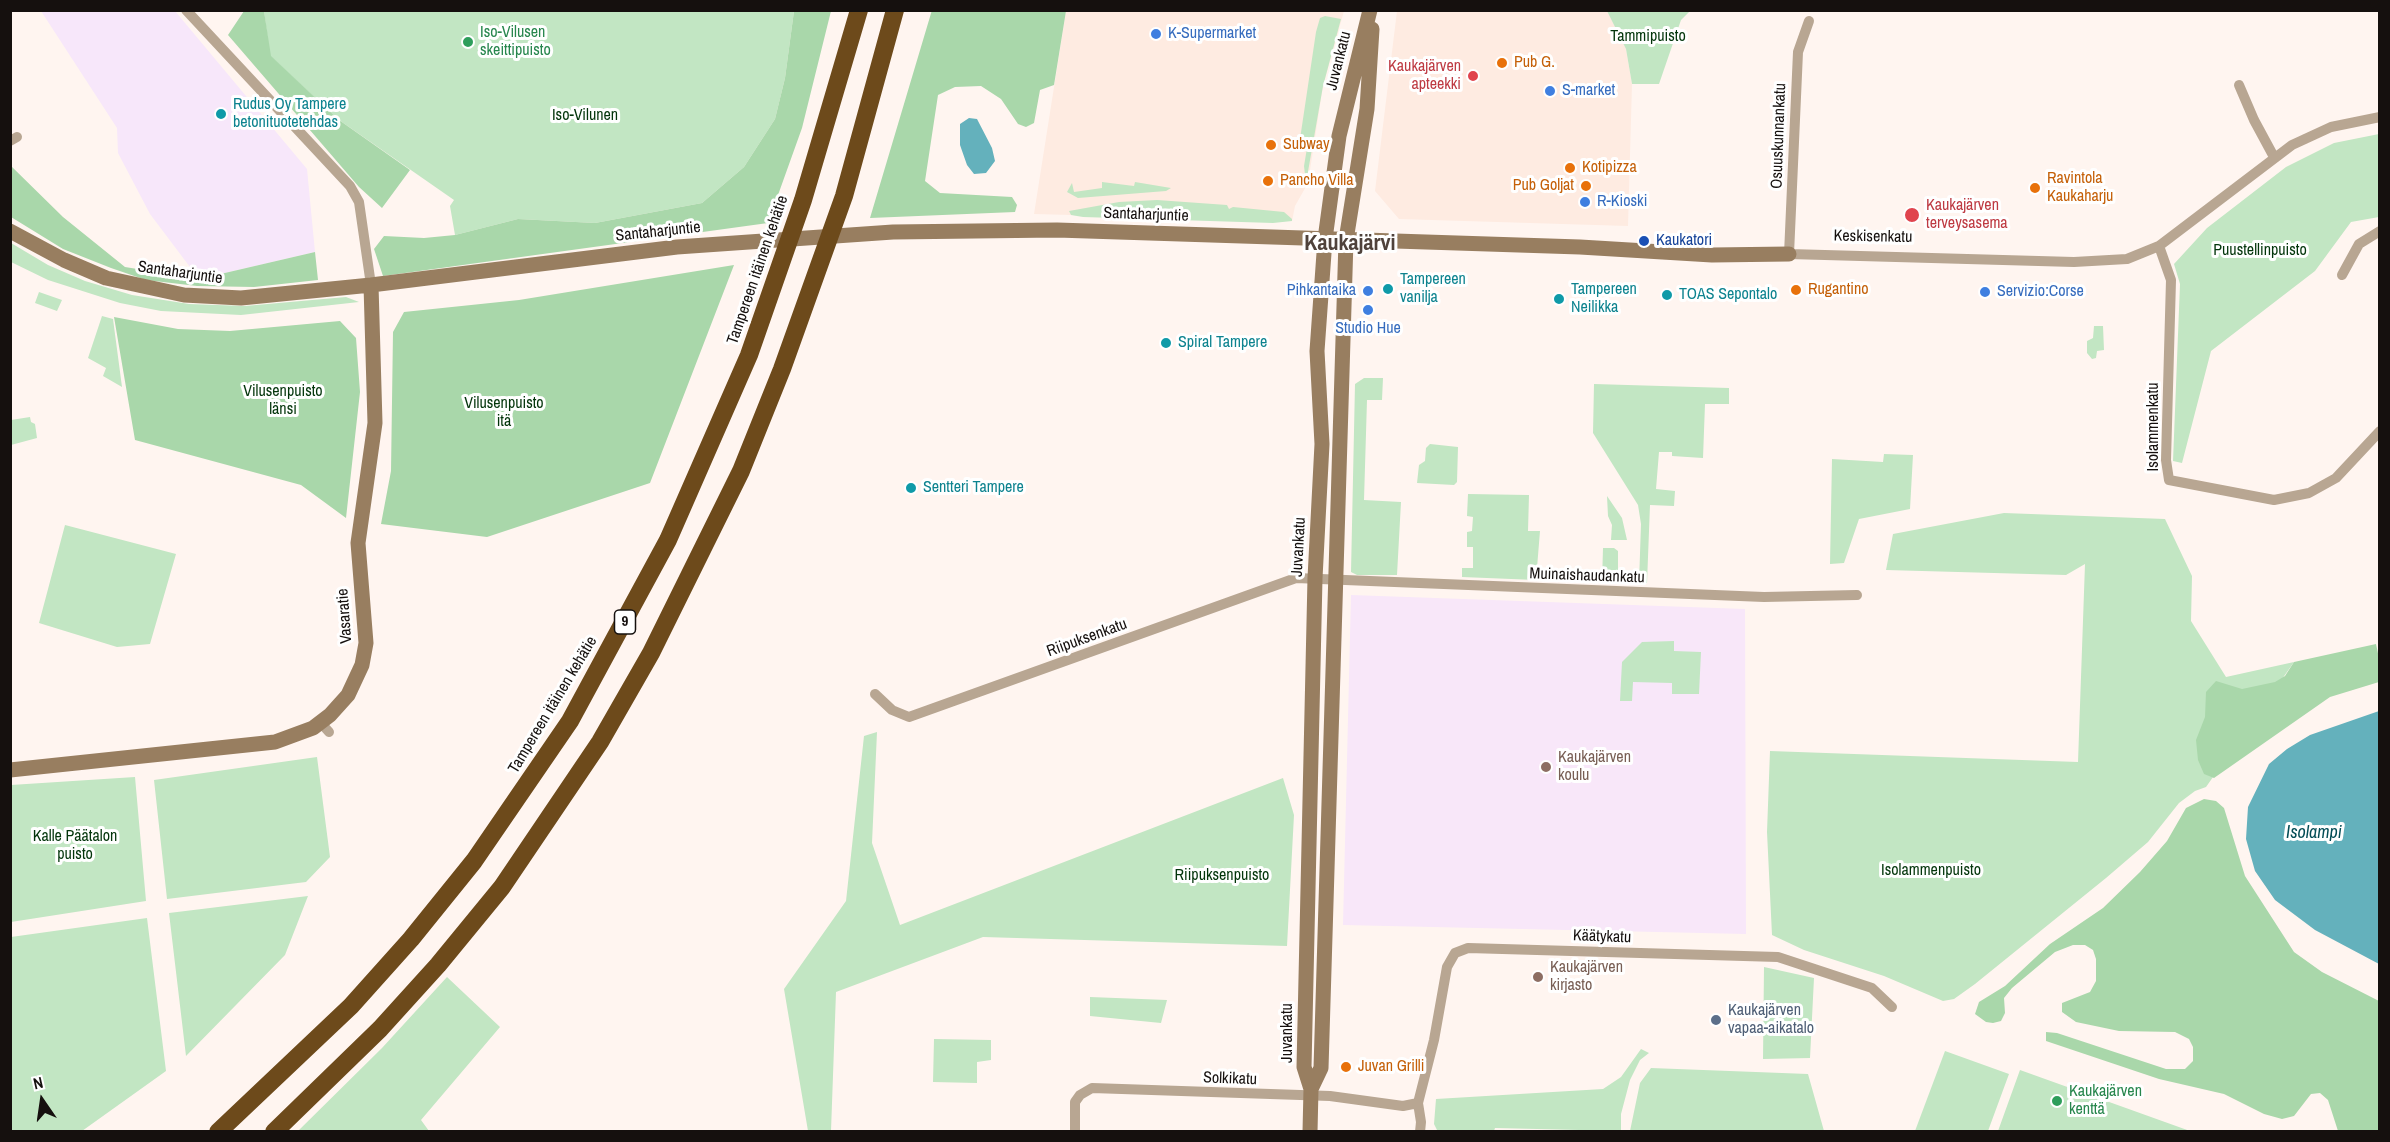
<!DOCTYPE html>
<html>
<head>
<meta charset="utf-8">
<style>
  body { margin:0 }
  #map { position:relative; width:2390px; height:1142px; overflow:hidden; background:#fff5f0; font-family:"Archivo Narrow",sans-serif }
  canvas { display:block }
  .frame { position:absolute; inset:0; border:12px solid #15100e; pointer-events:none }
  .north { position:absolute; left:12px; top:1070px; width:60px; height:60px; -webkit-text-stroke:4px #fff; paint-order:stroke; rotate:347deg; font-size:16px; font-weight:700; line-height:24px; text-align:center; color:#15100e }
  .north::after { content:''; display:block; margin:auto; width:21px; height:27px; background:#15100e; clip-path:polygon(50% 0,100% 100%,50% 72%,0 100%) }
</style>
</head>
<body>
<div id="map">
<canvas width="2390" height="1142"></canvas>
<div class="frame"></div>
<div class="north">N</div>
</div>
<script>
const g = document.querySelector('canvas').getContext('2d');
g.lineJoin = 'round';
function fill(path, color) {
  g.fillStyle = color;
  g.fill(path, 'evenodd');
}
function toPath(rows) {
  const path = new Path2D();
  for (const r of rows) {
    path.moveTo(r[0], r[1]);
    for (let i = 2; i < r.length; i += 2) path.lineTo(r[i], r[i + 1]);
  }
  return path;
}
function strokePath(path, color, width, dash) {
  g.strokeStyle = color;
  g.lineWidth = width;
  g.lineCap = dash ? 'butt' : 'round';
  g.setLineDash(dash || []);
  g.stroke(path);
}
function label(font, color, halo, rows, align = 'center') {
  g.font = font + ' "Archivo Narrow",sans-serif';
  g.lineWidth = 6;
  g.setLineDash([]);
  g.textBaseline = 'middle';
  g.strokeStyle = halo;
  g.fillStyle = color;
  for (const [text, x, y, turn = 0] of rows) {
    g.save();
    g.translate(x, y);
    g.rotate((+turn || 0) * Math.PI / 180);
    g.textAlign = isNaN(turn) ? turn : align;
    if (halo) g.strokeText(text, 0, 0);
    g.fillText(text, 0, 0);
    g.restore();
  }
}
const built = toPath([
  [1066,11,1344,11,1323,86,1308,183,1295,206,1292,221,1034,214],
  [1397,11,1607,11,1626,49,1632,84,1628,226,1399,219,1375,191]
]);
const industrial = toPath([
  [41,11,175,11,307,169,315,252,199,279,150,214,118,153,117,128]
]);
const education = toPath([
  [1351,595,1745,609,1746,934,1343,925]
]);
const green = toPath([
  [264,11,794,11,785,78,775,119,744,167,702,203,595,223,518,219,455,235,450,206,454,200,339,120,270,56],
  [1607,11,1690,11,1681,20,1659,84,1632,84,1626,49],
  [1325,16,1341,19,1323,86,1306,183,1304,166,1308,142,1300,139,1316,32,1320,18],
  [2379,134,2379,217,2351,222,2315,271,2211,351,2182,463,2173,461,2180,284,2174,264,2207,228,2286,167,2334,143],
  [1102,182,1134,186,1135,182,1171,188,1166,191,1078,198,1067,192,1072,183,1074,192,1102,188],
  [1157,200,1227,205,1229,209,1233,207,1284,212,1292,219,1292,221,1273,223,1083,217,1071,215,1069,211,1119,202],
  [11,243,48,265,85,281,132,295,189,304,245,306,346,297,359,302,241,315,161,311,120,303,48,280,11,262],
  [39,292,62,300,57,311,35,303],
  [102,316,113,319,122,387,103,376,106,368,88,358],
  [2094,326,2103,326,2104,350,2097,351,2096,358,2092,359,2087,353,2087,341,2093,338],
  [1364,378,1383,378,1382,400,1367,400,1364,500,1401,502,1397,575,1357,575,1351,572,1355,384],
  [1594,384,1729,388,1729,404,1705,404,1703,458,1672,456,1672,452,1659,452,1656,489,1675,491,1674,506,1650,505,1647,583,1639,583,1641,524,1638,505,1593,433],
  [30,417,31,422,35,424,37,438,11,445,11,420],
  [1430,444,1458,447,1457,482,1454,485,1417,483,1419,465,1425,461,1426,448],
  [1884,454,1913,455,1910,509,1859,519,1844,563,1830,564,1832,459,1883,462],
  [1468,494,1529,495,1528,531,1540,531,1536,580,1462,577,1462,568,1473,568,1473,547,1467,547,1467,532,1472,531,1473,517,1467,516],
  [1607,496,1622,518,1627,540,1611,540,1612,525,1608,516],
  [2004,513,2165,519,2192,576,2191,621,2226,677,2294,662,2206,787,2195,791,2179,803,2148,842,2106,878,1975,984,1954,999,1943,1001,1884,976,1804,950,1772,935,1767,832,1770,751,2078,762,2085,564,2066,575,1886,570,1893,534],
  [65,525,176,554,150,644,117,647,39,623],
  [1603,548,1614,548,1618,551,1618,570,1625,570,1625,583,1602,582],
  [1674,641,1674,651,1701,652,1699,694,1672,694,1672,683,1633,682,1632,701,1620,701,1622,662,1642,642],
  [877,732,872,843,900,925,1283,778,1294,815,1287,946,983,937,836,992,831,1131,808,1131,784,989,846,901,864,736],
  [317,757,330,857,306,882,167,899,154,780],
  [135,777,146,901,11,922,11,785],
  [308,896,285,955,186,1056,169,913],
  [147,918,166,1071,82,1131,11,1131,11,937],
  [1764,967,1814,978,1810,1058,1763,1059],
  [447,977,500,1027,421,1120,429,1131,298,1131,382,1048],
  [1090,997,1167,1000,1161,1023,1090,1016],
  [934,1039,991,1040,991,1060,977,1062,977,1083,933,1082],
  [1641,1049,1649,1053,1640,1060,1630,1080,1621,1114,1621,1131,1495,1128,1494,1131,1438,1132,1434,1124,1436,1099,1603,1089,1621,1077],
  [1945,1051,2009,1074,1988,1131,1915,1131],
  [1651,1068,1808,1074,1824,1131,1630,1131,1640,1083],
  [2020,1070,2190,1131,1998,1131]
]);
const forest = toPath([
  [932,10,1066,11,1054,85,1040,90,1034,123,1026,127,1018,124,1001,99,981,86,955,87,938,95,925,181,940,193,1012,197,1017,205,1015,212,870,218],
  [244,11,264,11,271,56,339,120,410,170,382,208,359,187,228,35],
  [794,11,831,11,802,128,768,223,383,276,374,249,384,236,424,238,455,235,518,219,595,223,702,203,744,167,775,119,785,78],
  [10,165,63,217,125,267,199,279,315,252,318,280,254,287,197,286,146,280,111,268,63,249,11,217],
  [734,265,650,483,487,537,381,524,391,471,393,332,404,312,519,300],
  [114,317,178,329,230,331,340,321,356,338,360,392,346,518,301,485,135,440],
  [2376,644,2379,658,2379,682,2330,697,2214,778,2204,774,2198,760,2196,740,2205,717,2206,692,2216,681,2242,689,2275,682,2285,676,2294,662],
  [2204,799,2216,801,2224,808,2245,876,2294,952,2322,972,2379,1001,2379,1131,2338,1131,2328,1100,2320,1093,2311,1094,2294,1116,2282,1119,2264,1114,2224,1094,2159,1079,2046,1041,2046,1032,2057,1033,2166,1069,2185,1069,2193,1061,2193,1047,2189,1039,2175,1032,2119,1031,2076,1022,2062,1012,2062,1003,2090,992,2096,981,2096,959,2093,950,2085,945,2073,945,2055,952,2012,988,2004,998,2005,1013,2001,1021,1993,1023,1986,1022,1975,1014,1979,1002,2005,986,2050,944,2103,908,2140,872,2167,841,2186,808]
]);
const water = toPath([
  [969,118,977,119,992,148,995,161,986,173,974,174,967,165,960,145,960,124],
  [2379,711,2380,711,2379,964,2315,930,2275,900,2255,871,2246,839,2248,807,2269,764,2287,749,2310,735]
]);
const street = toPath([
  [186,10,350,186,359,202,371,285],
  [1809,21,1798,52,1789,254,2074,262,2127,259,2159,246,2292,145,2331,127,2380,117],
  [2239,85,2254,120,2274,157],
  [10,141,17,137],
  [2159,246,2171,280,2166,460,2169,480,2274,500,2309,493,2336,478,2380,431],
  [2342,275,2359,244,2380,231],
  [875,694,892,710,909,717,1296,578,1764,597,1857,595],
  [321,723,329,732],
  [1075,1132,1075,1102,1080,1095,1092,1088,1330,1096,1403,1106,1418,1103],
  [1420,1132,1421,1122,1418,1103,1434,1040,1447,967,1455,953,1468,948,1778,957,1872,988,1892,1007]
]);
const secondary = toPath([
  [10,231,64,260,106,278,184,295,241,298,371,285,677,247,893,232,1057,230,1580,247,1712,255,1789,254],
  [10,770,275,742,313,728,330,715,348,695,362,665,366,643,358,543,375,423,371,285],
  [1311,1089,1321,1068,1346,240,1367,109,1372,29],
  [1310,1132,1311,1089,1304,1067,1315,578,1322,444,1317,351,1325,239,1339,136,1370,10]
]);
const highway = toPath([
  [218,1132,351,1006,411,939,474,861,570,721,668,540,749,355,803,200,859,10],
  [274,1132,380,1029,438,965,502,887,600,742,651,653,741,471,782,369,844,196,895,10]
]);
const markers = [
  [1156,34,6,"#3f7fe0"],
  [468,42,6,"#2e9e5b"],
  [1502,63,6,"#e8710a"],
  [1473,76,6,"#e0444e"],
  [1550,91,6,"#3f7fe0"],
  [221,114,6,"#0f9aa8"],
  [1271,145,6,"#e8710a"],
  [1570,168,6,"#e8710a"],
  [1268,181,6,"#e8710a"],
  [1586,186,6,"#e8710a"],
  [2035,188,6,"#e8710a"],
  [1585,202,6,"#3f7fe0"],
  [1912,215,8,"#e0444e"],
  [1644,241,6,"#1a4fb4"],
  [1388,289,6,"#0f9aa8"],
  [1796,290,6,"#e8710a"],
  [1368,291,6,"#3f7fe0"],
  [1985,292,6,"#3f7fe0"],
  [1667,295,6,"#0f9aa8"],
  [1559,299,6,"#0f9aa8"],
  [1368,310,6,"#3f7fe0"],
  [1166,343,6,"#0f9aa8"],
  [911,488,6,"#0f9aa8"],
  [1546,767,6,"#8d6e63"],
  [1538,977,6,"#8d6e63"],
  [1716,1020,6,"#5c6f8a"],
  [1346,1067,6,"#e8710a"],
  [2057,1101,6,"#2e9e5b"]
];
const shields = [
  [625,622,21]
];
const shieldNames = [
  ["9",625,622]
];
const leisureNames = [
  ["Iso-Vilusen",480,33],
  ["skeittipuisto",480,51],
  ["Kaukajärven",2069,1092],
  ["kenttä",2069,1110]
];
const shopNames = [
  ["K-Supermarket",1168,34],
  ["S-market",1562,91],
  ["R-Kioski",1597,202],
  ["Pihkantaika",1356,291,"right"],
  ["Servizio:Corse",1997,292],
  ["Studio Hue",1368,329,"center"]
];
const parkNames = [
  ["Tammipuisto",1648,37],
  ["Iso-Vilunen",585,116],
  ["Puustellinpuisto",2260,251],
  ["Vilusenpuisto",283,392],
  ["länsi",283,410],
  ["Vilusenpuisto",504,404],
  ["itä",504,422],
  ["Kalle Päätalon",75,837],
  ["puisto",75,855],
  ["Isolammenpuisto",1931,871],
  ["Riipuksenpuisto",1222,876]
];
const streetNames = [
  ["Juvankatu",1339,61,-76],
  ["Osuuskunnankatu",1779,136,-88],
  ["Santaharjuntie",1146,215,2],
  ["Santaharjuntie",658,232,-6],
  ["Keskisenkatu",1873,237,1],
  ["Tampereen itäinen kehätie",758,270,-71],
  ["Santaharjuntie",180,273,8],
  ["Isolammenkatu",2154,427,-90],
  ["Juvankatu",1299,547,-87],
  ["Muinaishaudankatu",1587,576,2],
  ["Vasaratie",345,616,-94],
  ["Riipuksenkatu",1087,638,-20],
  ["Tampereen itäinen kehätie",553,705,-59],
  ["Käätykatu",1602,937,2],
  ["Juvankatu",1288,1033,-90],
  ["Solkikatu",1230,1079,2]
];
const foodNames = [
  ["Pub G.",1514,63],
  ["Subway",1283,145],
  ["Kotipizza",1582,168],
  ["Ravintola",2047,179],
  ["Kaukaharju",2047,197],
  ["Pancho Villa",1280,181],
  ["Pub Goljat",1574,186,"right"],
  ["Rugantino",1808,290],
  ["Juvan Grilli",1358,1067]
];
const healthNames = [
  ["Kaukajärven",1461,67],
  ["apteekki",1461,85],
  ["Kaukajärven",1926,206,"left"],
  ["terveysasema",1926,224,"left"]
];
const cultureNames = [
  ["Rudus Oy Tampere",233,105],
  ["betonituotetehdas",233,123],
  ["Tampereen",1400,280],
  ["vanilja",1400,298],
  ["Tampereen",1571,290],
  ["Neilikka",1571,308],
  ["TOAS Sepontalo",1679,295],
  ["Spiral Tampere",1178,343],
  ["Sentteri Tampere",923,488]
];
const transitNames = [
  ["Kaukatori",1656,241]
];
const educationNames = [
  ["Kaukajärven",1558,758],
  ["koulu",1558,776],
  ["Kaukajärven",1550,968],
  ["kirjasto",1550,986]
];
const serviceNames = [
  ["Kaukajärven",1728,1011],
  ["vapaa-aikatalo",1728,1029]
];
const waterNames = [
  ["Isolampi",2314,833]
];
const districtNames = [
  ["Kaukajärvi",1350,244]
];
fill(built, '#feebe1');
fill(industrial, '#f7e7fa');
fill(education, '#f8e7f9');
fill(green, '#c2e6c3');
fill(forest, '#a9d7aa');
fill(water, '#64b1bc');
strokePath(street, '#b8a692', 10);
strokePath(secondary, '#987e60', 15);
strokePath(highway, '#6d4a1b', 18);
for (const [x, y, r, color] of markers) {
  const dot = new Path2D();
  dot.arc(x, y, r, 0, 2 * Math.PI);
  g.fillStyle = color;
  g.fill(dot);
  strokePath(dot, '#fff', 2);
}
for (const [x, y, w] of shields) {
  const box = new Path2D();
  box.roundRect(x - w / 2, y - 12, w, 24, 4.5);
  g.fillStyle = '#fff';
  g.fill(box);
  strokePath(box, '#15100e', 1.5);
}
label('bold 15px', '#15100e', null, shieldNames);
label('16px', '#27864d', '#fff', leisureNames, 'left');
label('16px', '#366cbe', '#fff', shopNames, 'left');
label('16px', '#03350b', '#fff', parkNames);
label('16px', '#15100e', '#fff', streetNames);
label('16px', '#c56008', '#fff', foodNames, 'left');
label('16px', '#be3a42', '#fff', healthNames, 'right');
label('16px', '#0d838f', '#fff', cultureNames, 'left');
label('16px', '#164399', '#fff', transitNames, 'left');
label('16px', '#785e54', '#fff', educationNames, 'left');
label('16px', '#4e5e75', '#fff', serviceNames, 'left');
label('italic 18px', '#044d56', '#fff', waterNames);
label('bold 22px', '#4f423b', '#fff', districtNames);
</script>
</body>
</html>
